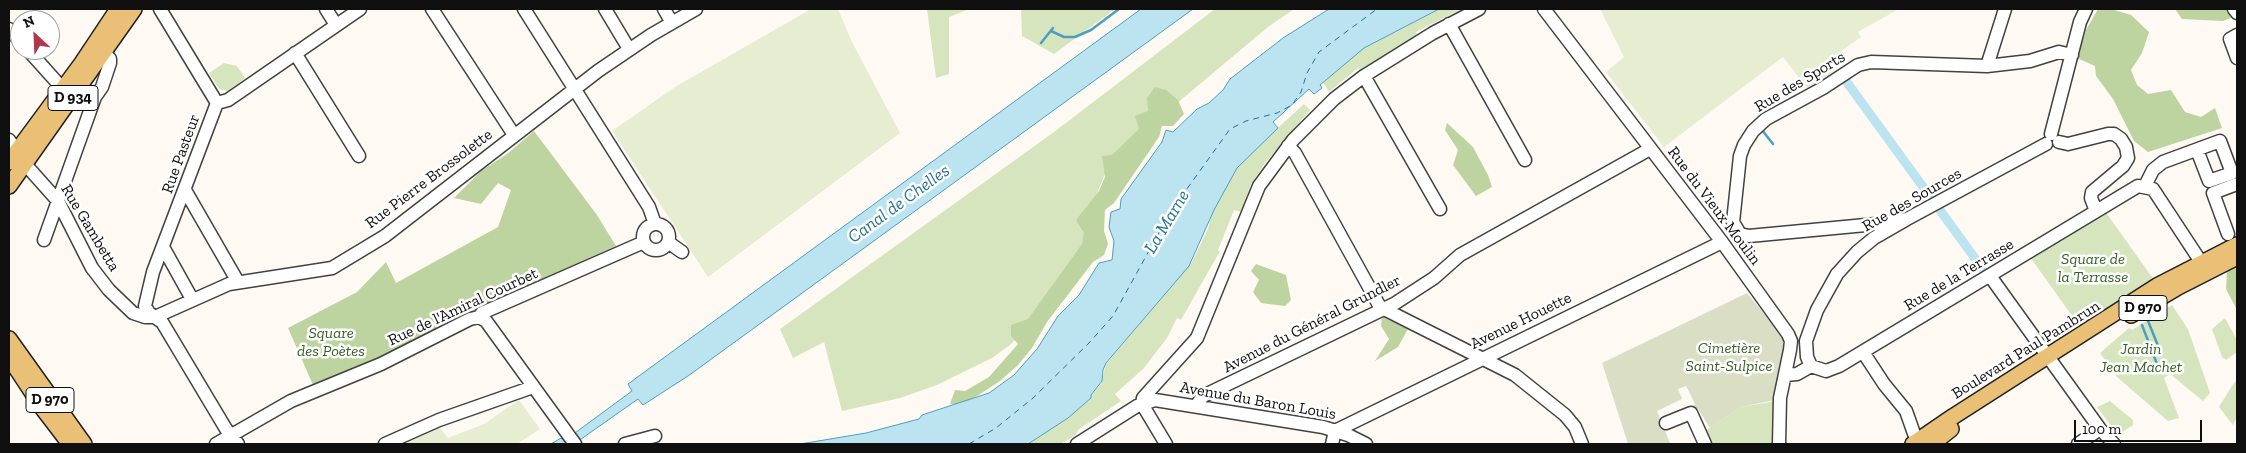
<!DOCTYPE html>
<html>
<head>
<meta charset="utf-8">
<style>
  body { margin:0 }
  #map { position:relative; width:2246px; height:453px; overflow:hidden; background:#fefaf3; font-family:"Zilla Slab",serif }
  canvas { display:block }
  .frame { position:absolute; inset:0; border:10px solid #0f0f0f; pointer-events:none }
  .north { position:absolute; left:10px; top:10px; width:50px; height:50px; box-sizing:border-box; background:#fff; border:1px solid #9f9f9f; border-radius:50%; rotate:335deg; font-size:14px; font-weight:700; line-height:20px; text-align:center; color:#0f0f0f }
  .north::after { content:''; display:block; margin:auto; width:18px; height:22px; background:#b1364a; clip-path:polygon(50% 0,100% 100%,50% 72%,0 100%) }
  .scale { position:absolute; left:2074px; top:420px; width:128px; height:22px; box-sizing:border-box; border:2px solid #0f0f0f; border-top:0; padding-left:6px; font-size:15px; line-height:18px; white-space:nowrap; color:#0f0f0f; -webkit-text-stroke:4px #fff; paint-order:stroke }
</style>
</head>
<body>
<div id="map">
<canvas width="2246" height="453"></canvas>
<div class="frame"></div>
<div class="north">N</div>
<div class="scale">100 m</div>
</div>
<script>
const g = document.querySelector('canvas').getContext('2d');
g.lineJoin = 'round';
function fill(path, color) {
  g.fillStyle = color;
  g.fill(path, 'evenodd');
}
function toPath(rows) {
  const path = new Path2D();
  for (const r of rows) {
    if (r.length === 3) {
      path.moveTo(r[0] + r[2], r[1]);
      path.arc(r[0], r[1], r[2], 0, 2 * Math.PI);
      continue;
    }
    path.moveTo(r[0], r[1]);
    for (let i = 2; i < r.length; i += 2) path.lineTo(r[i], r[i + 1]);
  }
  return path;
}
function strokePath(path, color, width, dash) {
  g.strokeStyle = color;
  g.lineWidth = width;
  g.lineCap = dash ? 'butt' : 'round';
  g.setLineDash(dash || []);
  g.stroke(path);
}
function label(font, color, halo, rows, align = 'center') {
  g.font = font + ' "Zilla Slab",serif';
  g.lineWidth = 5;
  g.setLineDash([]);
  g.textBaseline = 'middle';
  g.strokeStyle = halo;
  g.fillStyle = color;
  for (const [text, x, y, turn = 0] of rows) {
    g.save();
    g.translate(x, y);
    g.rotate((+turn || 0) * Math.PI / 180);
    g.textAlign = isNaN(turn) ? turn : align;
    if (halo) g.strokeText(text, 0, 0);
    g.fillText(text, 0, 0);
    g.restore();
  }
}
const green = toPath([
  [927,9,969,9,949,17,949,74,936,78],
  [1021,9,1115,9,1054,54,1022,36],
  [1215,9,1294,9,1268,27,1133,140,1109,164,1088,215,1080,256,1043,311,1010,345,992,358,937,385,900,398,842,411,824,342,793,358,780,329,1054,132],
  [1439,9,1461,9,1416,32,1417,36,1360,71,1358,68,1329,92,1323,82,1358,51],
  [224,63,237,66,245,78,228,91,219,89,209,73],
  [1304,104,1310,110,1265,163,1251,184,1241,212,1234,210,1218,250,1220,251,1181,320,1177,318,1167,338,1144,368,1115,394,1121,401,1078,430,1076,435,1060,444,1028,444,1068,418,1091,398,1091,395,1101,384,1106,364,1192,262,1208,229,1212,212,1237,168,1260,144],
  [2105,211,2154,280,2080,327,2030,257],
  [2172,305,2188,329,2210,393,2203,401,2170,374,2164,378,2179,418,2168,421,2117,377,2100,353,2129,328,2132,330],
  [2225,318,2237,340,2237,352,2226,360,2222,357,2212,329],
  [2237,380,2237,417,2233,425,2219,407,2233,384],
  [1776,401,1773,444,1711,444,1705,431,1741,407],
  [2110,401,2133,420,2133,425,2118,435,2097,407]
]);
const forest = toPath([
  [2098,9,2111,9,2131,15,2149,32,2142,53,2131,70,2137,85,2148,94,2171,90,2185,112,2201,117,2215,108,2222,128,2148,152,2134,141,2113,99,2096,76,2095,66,2077,58,2086,30],
  [2175,9,2227,9,2231,18,2223,21,2182,19],
  [1155,87,1166,90,1178,100,1184,114,1173,126,1162,126,1159,137,1114,203,1105,210,1104,231,1108,244,1104,255,1093,262,1047,322,1032,348,1018,365,1000,381,977,396,959,405,950,404,955,390,965,391,989,377,1018,344,1011,336,1011,325,1028,319,1082,244,1084,233,1076,220,1099,191,1105,177,1102,156,1112,155,1139,129,1135,116,1148,111,1147,98],
  [1447,123,1473,147,1488,175,1492,187,1476,196,1453,165,1458,150,1445,130],
  [534,131,597,215,616,246,485,305,378,358,313,385,288,328,357,292,386,262,396,283,498,227,511,190,498,183,481,204,454,198,481,171,507,154],
  [1256,264,1286,275,1291,300,1285,306,1261,303,1253,292,1259,280,1251,271],
  [2237,265,2237,310,2226,289,2227,271],
  [1382,317,1408,329,1398,347,1375,361,1389,339,1381,326]
]);
const cemetery = toPath([
  [1747,293,1788,343,1775,400,1741,407,1710,428,1698,409,1695,410,1693,406,1695,404,1686,386,1678,389,1682,399,1657,411,1670,443,1628,444,1602,363]
]);
const pitch = toPath([
  [811,9,838,9,851,40,900,133,708,277,612,131,675,87],
  [1600,9,1899,9,1858,32,1861,37,1836,55,1842,64,1809,90,1783,57,1664,147,1606,72,1624,57],
  [519,400,540,429,517,444,404,444,440,428,448,438,484,424]
]);
const water = toPath([
  [1141,9,1193,9,688,376,643,405,638,399,574,444,551,444,561,438,564,441,632,391,628,384,1141,9],
  [1329,9,1439,9,1364,48,1320,85,1322,88,1314,94,1309,89,1273,122,1278,128,1237,168,1214,210,1189,266,1106,363,1103,370,1102,381,1091,395,1091,398,1068,418,1028,444,800,444,866,433,919,419,922,415,989,393,1014,375,1037,349,1058,316,1079,295,1099,263,1112,260,1114,241,1109,227,1111,212,1120,209,1121,199,1162,142,1166,130,1173,132,1197,109,1209,103,1223,90,1230,79,1283,38,1329,9]
]);
const stream = toPath([
  [1051,31,1064,37,1075,37,1091,30,1119,9],
  [1041,43,1053,28],
  [1762,130,1773,144],
  [2148,321,2161,353],
  [2142,325,2157,364]
]);
const canal = toPath([
  [1846,81,1982,268]
]);
const ferry = toPath([
  [969,444,996,428,1033,398,1089,343,1113,316,1171,211,1230,129,1246,121,1277,113,1292,105,1301,92,1307,73,1319,52,1377,9]
]);
const minor = toPath([
  [160,9,217,103],
  [326,9,336,25],
  [432,9,514,135],
  [524,9,649,207,655,224],
  [605,9,629,49],
  [664,9,672,23],
  [1544,9,1722,242,1788,334,1791,341,1790,350,1780,398,1779,444],
  [2234,9,2237,13],
  [1449,24,1525,160],
  [9,29,20,41],
  [2237,35,2230,39,2237,58],
  [28,50,63,89],
  [295,53,359,156],
  [1987,66,2005,9],
  [1364,76,1440,209],
  [217,103,153,272,145,306,149,313,162,322,226,429,238,444],
  [217,103,228,100,360,9],
  [2051,134,2080,22,2086,9],
  [9,140,17,151],
  [2059,142,2068,144,2108,134,2114,134,2121,139,2126,147,2128,158,2123,166,2092,192,2091,198,2096,211],
  [1288,146,1295,153,1380,307,1515,375,1565,415,1575,427,1582,444],
  [25,164,58,201,92,268,109,290,133,313,145,317,155,317,229,284,332,268,385,236,598,71,651,35,696,9],
  [2145,186,2153,170,2163,162,2220,141,2232,173,2209,181,2197,150],
  [185,190,238,282],
  [1907,219,1887,223,1749,236,1740,234,1733,222,1740,156,1744,145,1753,131,1766,119,1823,88,1858,65,1871,62,1987,66,2030,61,2059,52,2072,55],
  [656,237,13],
  [2228,234,2213,193,2237,184],
  [44,240,95,97,102,87,110,63,110,59,104,52],
  [668,242,682,252],
  [163,247,192,299],
  [1990,276,2100,429,2114,444],
  [479,317,486,321,575,444],
  [1863,352,1884,384,1906,411,1917,442],
  [1811,366,1826,371,1839,366,2138,186,2153,189,2201,262],
  [1811,366,1807,357,1806,341,1817,310,1837,274,1857,252,1874,238,1907,219,2046,144],
  [1785,375,1797,374,1811,366],
  [1142,404,1143,398,1197,338,1259,186,1293,140,1334,99,1364,76,1433,33,1479,9],
  [1142,404,1166,444],
  [1196,406,1203,396,1394,304,1434,278,1460,255,1650,149],
  [1666,423,1691,413,1705,444],
  [1335,431,1722,242],
  [216,444,291,401,381,364,470,319,479,317,482,313,644,242],
  [385,444,439,420,533,387],
  [625,444,655,436],
  [1077,444,1137,406,1155,400,1323,427,1348,435,1366,444],
  [1332,444,1335,431],
  [2078,444,2100,429]
]);
const major = toPath([
  [9,162,82,63,118,9],
  [9,186,134,9],
  [2131,315,2178,287,2237,257],
  [9,339,84,444],
  [11,360,44,410,70,444],
  [1913,444,1954,416,2157,286,2237,245],
  [1932,444,1951,429]
]);
const shields = [
  [73,98,50],
  [2143,308,48],
  [50,400,48]
];
const shieldNames = [
  ["D 934",73,98],
  ["D 970",2143,308],
  ["D 970",50,400]
];
const streetNames = [
  ["Rue des Sports",1800,82,-31],
  ["Rue Pasteur",181,154,-70],
  ["Rue Pierre Brossolette",429,179,-37],
  ["Rue des Sources",1912,200,-30],
  ["Rue du Vieux Moulin",1714,206,53],
  ["Rue Gambetta",90,228,59],
  ["Rue de la Terrasse",1959,275,-31],
  ["Rue de l'Amiral Courbet",463,307,-25],
  ["Avenue Houette",1521,321,-26],
  ["Avenue du Général Grundler",1312,324,-27],
  ["Boulevard Paul Pambrun",2026,350,-32],
  ["Avenue du Baron Louis",1258,401,10]
];
const parkNames = [
  ["Square de",2093,259],
  ["la Terrasse",2093,277],
  ["Square",331,333],
  ["des Poètes",331,351],
  ["Cimetière",1729,348],
  ["Saint-Sulpice",1729,366],
  ["Jardin",2141,349],
  ["Jean Machet",2141,367]
];
const waterNames = [
  ["Canal de Chelles",899,204,-36],
  ["La Marne",1167,222,-59]
];
fill(green, '#d7e5bf');
fill(forest, '#bed4a0');
fill(cemetery, '#d9dec5');
fill(pitch, '#e7edd0');
fill(water, '#bce3f0');
strokePath(water, '#4b9fbf', 1);
strokePath(stream, '#4b9fbf', 2.5);
strokePath(canal, '#bce3f0', 9);
strokePath(ferry, '#257194', 1, [6, 5]);
strokePath(minor, '#424242', 15);
strokePath(major, '#202020', 18);
strokePath(minor, '#fff', 12);
strokePath(major, '#eac077', 15);
for (const [x, y, w] of shields) {
  const box = new Path2D();
  box.roundRect(x - w / 2, y - 12.5, w, 25, 4);
  g.fillStyle = '#fff';
  g.fill(box);
  strokePath(box, '#0f0f0f', 1);
}
label('bold 15px', '#0f0f0f', null, shieldNames);
label('16px', '#0f0f0f', '#fff', streetNames);
label('italic 16px', '#396026', '#fff', parkNames);
label('italic 18px', '#257194', '#fff', waterNames);
</script>
</body>
</html>
